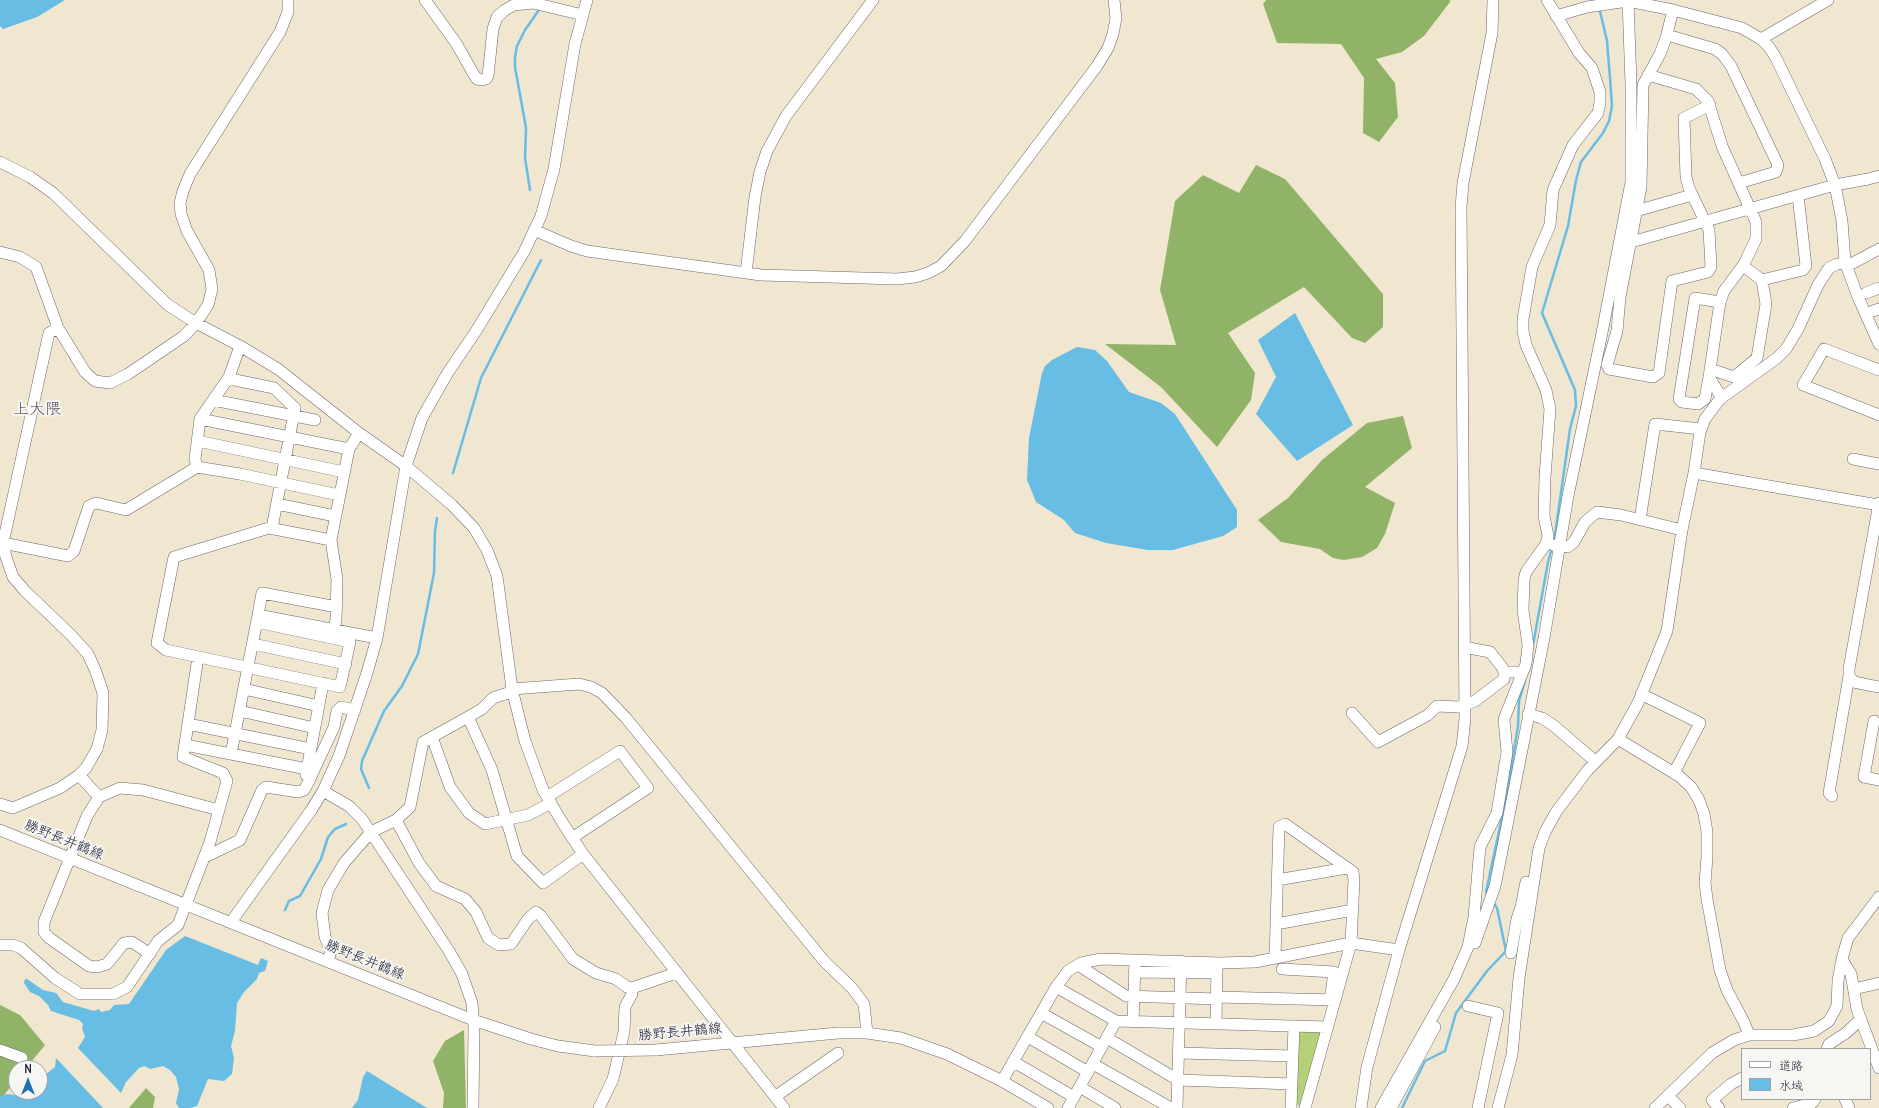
<!DOCTYPE html>
<html>
<head>
<meta charset="utf-8">
<style>
  body { margin:0 }
  #map { position:relative; width:1879px; height:1108px; overflow:hidden; background:#f1e6cf; font-family:Delius,"Klee One",sans-serif }
  canvas { display:block }
  .legend { position:absolute; left:1741px; top:1048px; width:130px; height:52px; box-sizing:border-box; background:#f6f6f2; border:1px solid #a1a1a9; margin:0; padding:5px 7px; list-style:none; font-size:12px; color:#22223b }
  .legend li { display:flex; align-items:center; gap:8px; height:20px }
  .legend b { width:20px; border:1px solid #a1a1a9 }
  .north { position:absolute; left:8px; top:1060px; width:40px; height:40px; box-sizing:border-box; background:#f6f6f2; border:1px solid #a1a1a9; border-radius:50%; rotate:0deg; font-size:11px; font-weight:700; line-height:16px; text-align:center; color:#22223b }
  .north::after { content:''; display:block; margin:auto; width:14px; height:18px; background:#1f6fb2; clip-path:polygon(50% 0,100% 100%,50% 72%,0 100%) }
</style>
</head>
<body>
<div id="map">
<canvas width="1879" height="1108"></canvas>
<ul class="legend">
<li><b style="height:5px;background:#fff"></b>道路</li>
<li><b style="height:11px;background:#67bde3"></b>水域</li>
</ul>
<div class="north">N</div>
</div>
<script>
const g = document.querySelector('canvas').getContext('2d');
g.lineJoin = 'round';
function fill(path, color) {
  g.fillStyle = color;
  g.fill(path, 'evenodd');
}
function toPath(rows) {
  const path = new Path2D();
  for (const r of rows) {
    path.moveTo(r[0], r[1]);
    for (let i = 2; i < r.length; i += 2) path.lineTo(r[i], r[i + 1]);
  }
  return path;
}
function strokePath(path, color, width, dash) {
  g.strokeStyle = color;
  g.lineWidth = width;
  g.lineCap = dash ? 'butt' : 'round';
  g.setLineDash(dash || []);
  g.stroke(path);
}
function label(font, color, halo, rows, align = 'center') {
  g.font = font + ' Delius,"Klee One",sans-serif';
  g.lineWidth = 4;
  g.setLineDash([]);
  g.textBaseline = 'middle';
  g.strokeStyle = halo;
  g.fillStyle = color;
  for (const [text, x, y, turn = 0] of rows) {
    g.save();
    g.translate(x, y);
    g.rotate((+turn || 0) * Math.PI / 180);
    g.textAlign = isNaN(turn) ? turn : align;
    if (halo) g.strokeText(text, 0, 0);
    g.fillText(text, 0, 0);
    g.restore();
  }
}
const green = toPath([
  [1298,1030,1322,1031,1303,1105,1294,1105]
]);
const forest = toPath([
  [1266,0,1450,0,1450,2,1424,36,1402,52,1376,59,1395,83,1398,117,1379,142,1363,133,1364,78,1341,44,1277,43,1263,4],
  [1256,165,1285,179,1383,294,1383,327,1365,343,1352,338,1304,287,1228,333,1255,373,1251,400,1217,447,1161,387,1105,344,1176,345,1160,290,1175,201,1203,175,1239,193],
  [1403,416,1412,448,1365,487,1395,503,1385,534,1377,548,1362,557,1344,560,1333,558,1320,549,1281,542,1258,520,1288,498,1322,460,1367,423],
  [0,1005,20,1015,45,1045,26,1068,16,1068,16,1080,0,1100],
  [464,1030,466,1108,443,1108,444,1093,433,1061,445,1041],
  [146,1088,155,1097,153,1108,129,1108]
]);
const water = toPath([
  [0,0,65,0,37,17,3,29,0,26],
  [1295,313,1353,425,1297,461,1256,414,1276,377,1258,340],
  [1077,347,1095,350,1107,361,1129,392,1161,403,1175,414,1237,510,1237,527,1223,536,1173,550,1148,550,1106,543,1075,533,1064,520,1036,502,1027,480,1029,438,1042,373,1045,366,1052,360],
  [185,936,258,965,261,958,268,961,265,971,259,973,257,979,244,992,237,1003,235,1031,231,1046,234,1058,232,1074,224,1081,208,1079,197,1106,190,1108,179,1108,176,1103,179,1089,176,1077,170,1070,163,1066,150,1069,145,1066,139,1068,126,1082,121,1093,78,1048,85,1037,82,1028,83,1024,79,1020,51,1011,48,1005,39,996,30,992,24,983,25,979,27,979,43,990,56,993,63,1002,94,1011,99,1009,101,1012,110,1010,114,1005,129,1004,166,950],
  [56,1058,103,1108,0,1108,0,1096,7,1094,21,1096,27,1092,40,1092,40,1079,55,1067],
  [367,1071,427,1108,352,1108,358,1100,363,1077]
]);
const stream = toPath([
  [530,190,525,158,526,128,515,67,515,57,517,46,525,30,541,7],
  [453,473,481,378,541,260],
  [1554,542,1570,429,1576,406,1575,390,1542,313,1568,226,1576,180,1581,162,1603,133,1609,121,1612,106,1610,78,1607,41,1599,7],
  [1533,645,1548,562,1552,548],
  [369,788,361,769,362,761,384,711,402,686,418,654,434,573,435,531,437,518],
  [1488,896,1486,892,1508,789,1518,726,1519,701,1525,681],
  [285,910,289,901,300,896,321,859,328,837,335,829,346,824],
  [1402,1108,1425,1061,1445,1051,1456,1013,1487,971,1506,951,1497,908,1492,901]
]);
const minor = toPath([
  [425,0,456,43,473,73,477,79,482,80,486,79,488,76,493,29,497,17,505,10,514,5,533,3,583,15],
  [1673,10,1666,38,1660,54,1643,85,1641,187,1620,297,1617,331,1607,365,1609,369,1653,377,1659,373,1672,281,1708,272,1711,267,1709,230,1689,188,1686,177,1684,118,1710,105],
  [1556,16,1587,7,1628,1,1673,10,1742,28,1761,39,1769,47,1776,58,1825,159,1835,185,1842,221,1845,262,1858,297,1879,344],
  [1667,35,1715,49,1722,54,1731,66,1778,165,1776,172,1739,183],
  [1761,39,1828,0],
  [1648,75,1696,89,1708,101,1722,146,1756,222,1756,239,1744,264,1724,291,1720,302,1709,377,1722,398],
  [0,162,30,177,53,193,168,305,196,323,240,346,278,369,359,433,406,466,452,505,474,528,487,550,497,576,512,689,525,741,543,790,562,822,583,854,784,1108],
  [1636,211,1692,195],
  [534,230,571,246,587,251,761,275,897,279,915,277,928,273,941,266,965,241,1097,66,1108,48,1113,34,1116,18,1114,0],
  [1631,242,1835,185,1868,179,1879,176],
  [0,252,20,257,36,267,58,328,85,372,95,381,110,383,128,374,184,336,196,323,208,305,212,289,209,270,187,231,181,214,180,203,183,191,190,174,280,32,288,12,288,0],
  [746,273,755,197,760,172,767,151,786,116,873,0],
  [1762,280,1803,270,1806,266,1798,195],
  [1866,293,1879,288],
  [1873,311,1879,309],
  [1710,369,1734,377,1757,358,1766,304,1762,280,1743,266],
  [1879,370,1824,349,1803,385,1879,415],
  [229,377,235,380,274,388,295,408,272,528],
  [1709,377,1705,399,1698,404,1682,402,1679,399,1695,298,1720,302],
  [213,400,315,420],
  [200,419,349,449],
  [198,441,344,472],
  [1853,459,1879,464],
  [197,467,195,459,200,419,229,377,240,346],
  [1694,473,1879,505],
  [1879,503,1849,669,1849,676,1854,682,1879,687],
  [277,504,335,516],
  [1640,520,1655,424,1701,429],
  [3,543,68,556,74,551,89,506,96,503,126,510,197,467,240,474,339,495],
  [1553,545,1568,547,1574,542,1585,522,1597,512,1621,515,1682,530],
  [258,615,262,593,337,607],
  [257,622,350,642,340,687,166,650,157,643,174,557,269,528,331,540],
  [334,630,336,619,337,579,331,540,349,449,359,433],
  [253,644,346,664],
  [1464,647,1490,652,1502,667,1504,672],
  [244,689,319,706],
  [1641,694,1700,723,1674,773],
  [240,711,315,728],
  [1352,713,1378,742,1428,715,1437,706,1459,707,1475,701,1504,679,1504,672,1522,672],
  [1528,714,1542,718,1553,725,1596,762],
  [468,717,492,770,517,856,543,883,583,854],
  [1874,721,1864,777,1879,780],
  [188,724,311,749],
  [432,737,450,787,469,813,485,824,528,815,551,803],
  [1618,739,1679,776,1691,787,1699,800,1704,814,1707,832,1707,857,1705,883,1707,899,1720,970,1727,990,1744,1022,1749,1035],
  [185,745,231,754],
  [307,769,231,754,258,615,377,638],
  [79,775,99,797],
  [306,775,323,683],
  [323,791,349,806,362,819,449,951,462,974,472,1003,474,1027,473,1108],
  [1832,796,1829,793,1849,676],
  [547,797,620,751,648,788,572,838],
  [0,804,13,808,60,788,79,775,86,768,97,749,102,730,103,693,96,672,88,654,71,635,25,591,13,577,6,557,3,543,49,333,58,328],
  [396,820,419,863,436,886,465,899,476,912,488,938,499,945,511,944,528,919,536,912,541,916,573,959,596,973,616,979,627,987,632,988,676,973],
  [0,830,473,1020,531,1039,558,1046,595,1051],
  [205,857,240,840,262,790,266,787,298,792,304,790,308,783,334,727,337,711,341,707,355,710],
  [1277,880,1347,868],
  [231,922,312,809,323,791,339,756,367,673,377,638,406,466,422,418,447,374,476,331,524,252,541,216,554,169,575,44,587,0],
  [1276,924,1353,910],
  [1475,943,1495,886,1505,836,1544,638,1568,496,1602,333,1631,182,1631,84,1628,0],
  [0,945,13,945,21,948,55,978,80,994,113,994,127,987,158,941,178,925,210,842,227,781,223,773,183,757,198,657],
  [1511,953,1517,919,1521,907,1526,882],
  [150,954,132,942,124,943,107,964,97,967,89,966,48,937,44,932,44,922,87,816,99,797,120,788,143,790,219,810],
  [1275,958,1279,827,1285,824,1353,872,1354,880,1351,943,1305,1108],
  [1842,959,1851,974,1857,1009,1879,1068],
  [328,961,331,951,325,937,322,913,328,890,344,863,371,832,396,820,410,807,423,742,468,717,482,709,493,698,508,693,512,689,579,684,591,687,602,693,626,718,824,961,852,988,864,1004,867,1033],
  [1078,965,1126,996,1217,999],
  [1282,969,1334,972,1331,995],
  [1134,972,1217,973],
  [1056,987,1116,1021,1327,1027],
  [1854,989,1879,983],
  [1217,997,1335,1000],
  [1468,1006,1498,1013,1478,1108],
  [1041,1013,1102,1047],
  [1133,1021,1135,965],
  [1216,1023,1217,968],
  [1028,1037,1088,1072],
  [1107,1038,1178,1080,1292,1084],
  [1827,1049,1829,1044,1846,1033,1861,1019],
  [0,1050,22,1058],
  [656,1050,838,1033,867,1033,901,1038,947,1054,1002,1081,1048,1108],
  [1179,1053,1293,1056],
  [1014,1062,1074,1097],
  [1093,1064,1171,1108],
  [1002,1081,1056,987,1068,971,1081,963,1101,959,1220,963,1255,962,1351,943,1399,950],
  [1080,1087,1115,1108],
  [776,1096,838,1053],
  [1668,1096,1680,1108],
  [1845,1099,1849,1108],
  [599,1108,613,1079,624,1032,625,1007,632,994,632,988],
  [1068,1108,1116,1021],
  [1177,1108,1181,961],
  [1291,1108,1294,1026],
  [1361,1108,1367,1067,1399,950,1462,746,1465,719,1461,207,1463,183,1492,33,1493,0],
  [1381,1108,1454,979,1468,947,1474,917,1480,847,1497,813,1507,752,1504,719,1526,664,1528,645,1523,610,1524,580,1526,572,1546,544,1548,536,1544,516,1545,477,1550,409,1546,390,1526,345,1523,331,1523,319,1532,267,1550,225,1553,190,1573,145,1598,113,1600,102,1600,92,1592,68,1579,53,1547,0],
  [1391,1108,1435,1027],
  [1498,1108,1512,1055,1519,978,1539,848,1545,832,1556,812,1587,771,1618,739,1638,703,1667,631,1682,530,1694,473,1700,432,1705,419,1720,399,1777,358,1786,349,1798,329,1818,285,1829,268,1837,264,1853,263,1879,249],
  [1655,1108,1712,1053,1734,1040,1749,1035,1793,1035,1814,1031,1829,1021,1837,1006,1838,981,1842,959,1848,938,1879,897],
  [1719,1108,1712,1100,1731,1084,1742,1078],
  [1793,1108,1812,1103,1815,1099]
]);
const minorBridge = toPath([
  [595,1051,656,1050]
]);
const streetNames = [
  ["勝野長井鶴線",64,840,22],
  ["勝野長井鶴線",365,960,22],
  ["勝野長井鶴線",680,1032,-5]
];
const quarterNames = [
  ["上大隈",37,409]
];
fill(green, '#b5d177');
fill(forest, '#90b368');
fill(water, '#67bde3');
strokePath(stream, '#67bde3', 2.5);
strokePath(minor, '#6a676f', 12);
strokePath(minor, '#fff', 11);
strokePath(minorBridge, '#6a676f', 12, []);
strokePath(minorBridge, '#fff', 11);
label('14px', '#22223b', '#f6f6f2', streetNames);
label('16px', '#604a66', '#f6f6f2', quarterNames);
</script>
</body>
</html>
